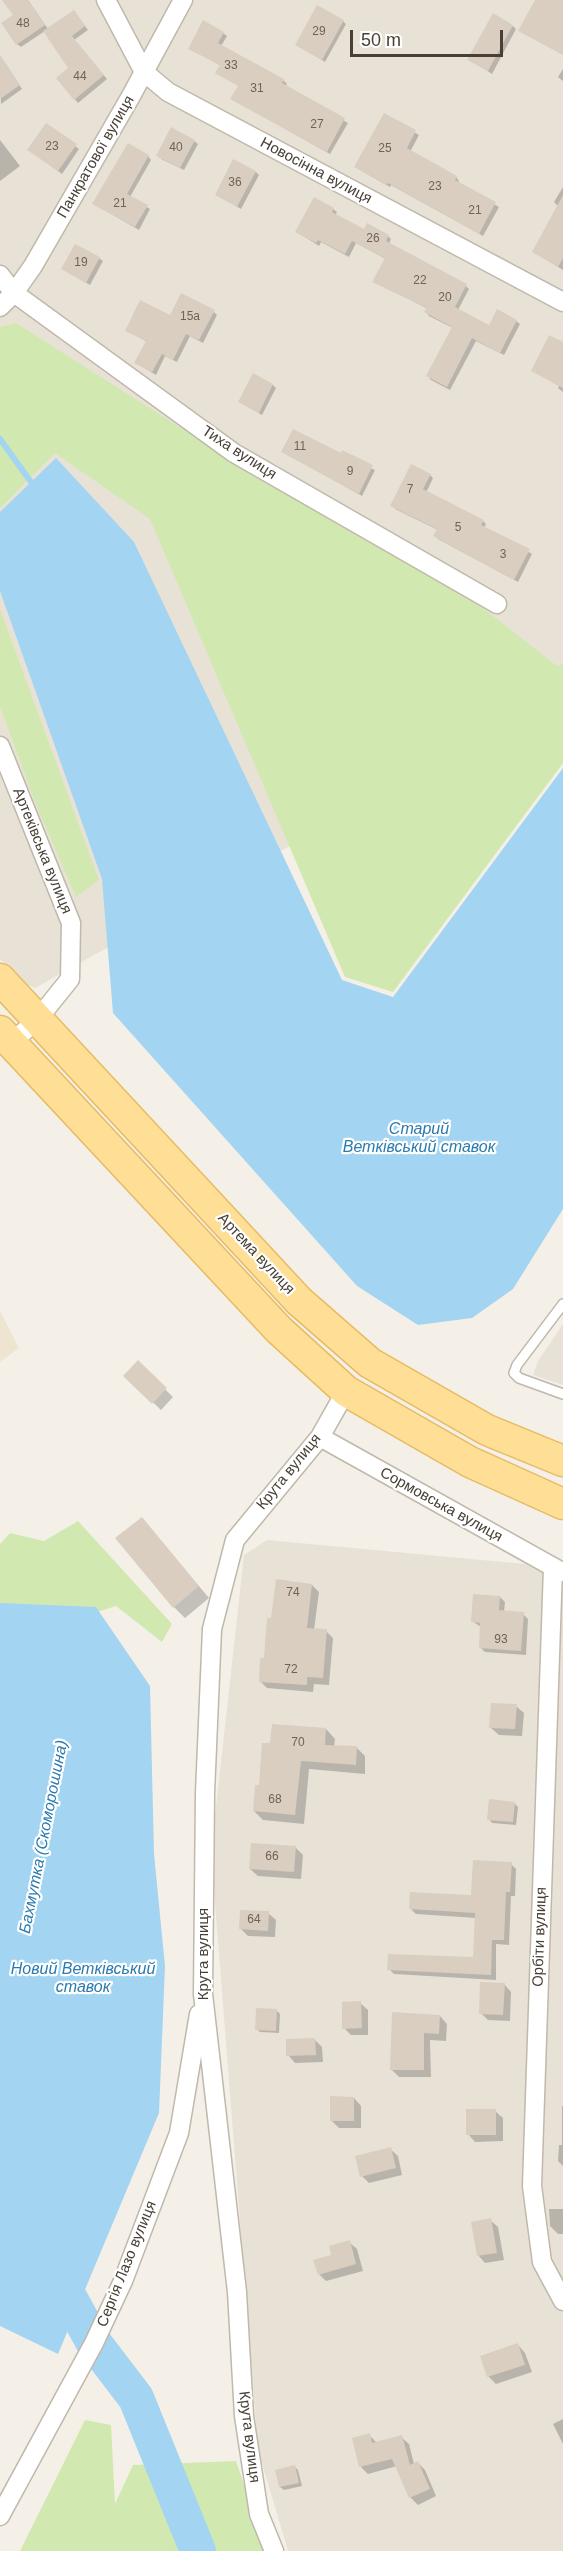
<!DOCTYPE html>
<html>
<head>
<meta charset="utf-8">
<style>
  body { margin:0 }
  #map { position:relative; width:563px; height:2551px; overflow:hidden; background:#f4f0e8; font-family:Arial,sans-serif }
  canvas { display:block }
  .scale { position:absolute; left:350px; top:30px; width:153px; height:27px; box-sizing:border-box; border:3px solid #484036; border-top:0; padding-left:8px; font-size:18px; line-height:21px; white-space:nowrap; color:#484036; -webkit-text-stroke:4px #fff; paint-order:stroke }
</style>
</head>
<body>
<div id="map">
<canvas width="563" height="2551"></canvas>
<div class="scale">50 m</div>
</div>
<script>
const g = document.querySelector('canvas').getContext('2d');
g.lineJoin = 'round';
function fill(path, color) {
  g.fillStyle = color;
  g.fill(path, 'evenodd');
}
function toPath(rows) {
  const path = new Path2D();
  for (const r of rows) {
    path.moveTo(r[0], r[1]);
    for (let i = 2; i < r.length; i += 2) path.lineTo(r[i], r[i + 1]);
  }
  return path;
}
function strokePath(path, color, width, dash) {
  g.strokeStyle = color;
  g.lineWidth = width;
  g.lineCap = dash ? 'butt' : 'round';
  g.setLineDash(dash || []);
  g.stroke(path);
}
function label(font, color, halo, rows, align = 'center') {
  g.font = font + ' Arial,sans-serif';
  g.lineWidth = 4.5;
  g.setLineDash([]);
  g.textBaseline = 'middle';
  g.strokeStyle = halo;
  g.fillStyle = color;
  for (const [text, x, y, turn = 0] of rows) {
    g.save();
    g.translate(x, y);
    g.rotate((+turn || 0) * Math.PI / 180);
    g.textAlign = isNaN(turn) ? turn : align;
    if (halo) g.strokeText(text, 0, 0);
    g.fillText(text, 0, 0);
    g.restore();
  }
}
const residential = toPath([
  [0,0,563,0,563,694,35,988,23,983,0,959],
  [563,1324,563,1385,533,1375,538,1361],
  [267,1540,525,1564,563,1583,563,2551,288,2551,258,2450,211,1852,244,1555]
]);
const education = toPath([
  [0,1311,19,1348,0,1362]
]);
const green = toPath([
  [16,323,228,458,466,595,557,666,563,664,563,763,393,992,345,977,150,519,55,453,0,508,0,327],
  [0,609,99,880,76,897,37,807,0,707],
  [78,1521,172,1624,162,1642,116,1606,72,1620,0,1613,0,1544,10,1533,44,1541],
  [85,2420,111,2425,115,2504,133,2465,236,2461,267,2551,20,2551]
]);
const water = toPath([
  [56,458,134,542,342,980,393,997,563,768,563,1209,513,1289,472,1318,418,1325,357,1286,113,1013,102,879,0,591,0,512],
  [0,1603,96,1607,150,1686,154,1854,165,1966,159,2113,58,2354,0,2326]
]);
const shadow = toPath([
  [4,0,28,0,48,29,77,15,88,30,74,40,107,79,78,103,58,79,70,69,45,31,21,47,17,44,3,24,15,16],
  [343,21,346,24,325,62,297,45],
  [513,26,516,29,492,74,469,59],
  [223,33,227,36,221,46,283,80,287,84,285,87,348,123,330,154,232,99,239,86,217,73,221,66,190,48],
  [0,63,6,64,22,89,1,104],
  [563,69,563,81,558,77],
  [385,115,419,135,410,152,456,177,459,181,458,183,499,207,483,236,391,185,390,187,360,170],
  [47,125,79,149,62,174,33,153],
  [0,140,20,166,0,181],
  [194,141,198,144,184,170,161,159],
  [148,156,151,160,130,197,150,209,139,230,94,204],
  [256,172,259,175,241,209,216,194],
  [563,187,563,270,534,252,559,207,554,202],
  [333,209,337,212,335,216,365,231,388,236,391,239,389,244,466,286,469,289,458,310,490,327,516,321,520,324,504,355,476,341,450,390,431,380,428,376,453,328,429,316,426,312,428,309,374,281,386,259,356,243,349,257,321,242,319,246,297,232],
  [99,258,103,261,90,285,63,269],
  [214,312,217,315,203,343,190,336,177,362,165,356,156,375,136,363,147,342,127,330,171,317],
  [563,343,563,392,558,388,559,386,532,370],
  [273,385,276,388,262,415,240,402],
  [283,452,341,455,375,470,362,496],
  [430,475,433,478,426,493,483,521,486,524,484,528,532,554,518,582,438,539,435,536,438,530,395,509],
  [138,1363,173,1397,161,1410,125,1376],
  [142,1519,209,1598,185,1618,174,1607],
  [312,1585,319,1592,314,1630,326,1631,333,1638,329,1685,314,1684,313,1692,267,1688,260,1681,272,1620],
  [500,1597,505,1602,504,1612,523,1614,528,1619,526,1655,485,1652,480,1647,481,1627,472,1621],
  [516,1706,524,1713,522,1736,499,1735,491,1728],
  [326,1729,335,1739,334,1747,356,1747,365,1756,365,1774,309,1769,304,1824,263,1820,254,1811,272,1745],
  [514,1803,518,1807,516,1825,492,1823,489,1819],
  [295,1847,303,1855,301,1879,258,1876,250,1869],
  [511,1864,516,1869,515,1896,511,1896,509,1945,496,1944,496,1980,394,1974,389,1969,474,1959,476,1918,416,1914,411,1909,472,1897],
  [268,1913,276,1920,275,1937,248,1936,240,1928],
  [504,1984,511,1992,510,2021,488,2020,481,2013],
  [360,2003,368,2010,368,2035,351,2035,344,2028],
  [276,2010,280,2014,279,2033,260,2032,257,2029],
  [394,2014,440,2016,447,2024,446,2041,430,2040,431,2077,399,2077,391,2069],
  [315,2040,322,2047,323,2062,295,2063,288,2055],
  [354,2098,361,2106,361,2128,339,2128,332,2121],
  [562,2106,563,2106,563,2166,558,2161,559,2145,562,2145],
  [495,2111,503,2118,503,2141,475,2142,468,2134],
  [390,2149,398,2156,402,2175,369,2183,362,2176],
  [549,2209,563,2209,563,2234,558,2234,550,2226],
  [490,2220,498,2227,504,2260,485,2263,478,2255],
  [349,2242,357,2249,363,2271,326,2281,319,2274,333,2256],
  [518,2345,525,2353,532,2372,496,2384,489,2377,482,2357],
  [563,2419,563,2444,553,2424],
  [369,2435,377,2443,401,2437,409,2444,414,2464,418,2463,425,2470,436,2496,418,2505,410,2497,397,2466,368,2474,361,2467],
  [295,2467,298,2470,302,2486,284,2490,280,2487]
]);
const stream = toPath([
  [0,439,31,482]
]);
const river = toPath([
  [53,2268,94,2343,136,2398,198,2551]
]);
const building = toPath([
  [2,0,28,0,45,25,16,45,1,23,13,15],
  [535,0,563,0,563,55,518,31],
  [317,5,344,20,322,60,295,45],
  [74,10,85,26,72,36,104,75,74,100,56,78,68,68,43,31],
  [493,13,513,25,488,71,467,60],
  [203,20,224,32,218,43,284,79,282,83,345,118,327,152,230,99,238,86,215,73,220,65,188,49],
  [0,55,20,85,0,99],
  [384,113,416,130,407,148,457,176,455,180,496,202,479,234,388,183,387,185,354,167],
  [46,123,77,144,58,171,27,150],
  [171,127,195,140,180,168,156,156],
  [128,143,149,155,127,194,148,205,135,227,92,204],
  [233,159,256,171,237,207,215,195],
  [563,195,563,258,558,267,532,252],
  [314,197,334,208,332,212,364,229,367,223,389,235,386,241,467,284,455,307,489,325,497,309,517,320,500,353,472,338,447,387,426,376,452,327,424,312,427,308,372,282,385,258,352,241,345,254,318,240,316,243,295,232],
  [75,244,100,257,86,283,61,269],
  [181,293,215,310,199,340,186,334,173,360,162,354,152,372,134,363,146,341,125,331,140,300,170,315],
  [549,335,563,342,563,388,531,371],
  [253,373,273,384,259,413,238,402],
  [293,429,341,453,342,450,373,465,359,494,281,452],
  [411,464,431,474,423,489,484,520,481,525,530,549,514,580,433,536,437,529,390,506],
  [138,1360,167,1388,152,1404,123,1376],
  [142,1517,199,1586,173,1608,115,1538],
  [276,1579,312,1584,307,1628,327,1629,323,1678,307,1677,307,1685,259,1682,260,1658,264,1658,267,1618,271,1618],
  [473,1594,500,1596,499,1610,524,1612,521,1651,479,1648,480,1623,471,1622],
  [491,1703,517,1704,515,1729,489,1728],
  [272,1724,326,1728,325,1745,357,1746,356,1765,301,1761,295,1815,253,1811,255,1785,259,1785,262,1743,270,1743],
  [489,1799,515,1802,513,1822,487,1820],
  [251,1843,296,1846,294,1872,249,1869],
  [473,1860,512,1862,510,1892,506,1892,504,1940,492,1940,491,1975,387,1970,388,1954,473,1957,475,1913,409,1909,410,1892,471,1895],
  [240,1910,269,1911,268,1931,239,1929],
  [480,1982,505,1983,503,2015,479,2014],
  [361,2001,362,2028,342,2029,342,2002],
  [256,2008,277,2009,276,2031,255,2030],
  [392,2012,440,2015,439,2034,424,2033,424,2070,390,2070],
  [315,2038,316,2055,286,2056,286,2039],
  [330,2096,354,2097,354,2121,330,2121],
  [466,2109,496,2109,496,2135,466,2135],
  [391,2147,396,2168,360,2177,355,2156],
  [491,2218,497,2253,477,2256,471,2222],
  [350,2240,356,2264,318,2275,313,2260,331,2255,329,2246],
  [518,2343,525,2365,487,2377,480,2356],
  [370,2433,372,2443,402,2435,410,2465,418,2461,430,2489,409,2498,392,2459,359,2467,352,2438],
  [295,2465,299,2483,279,2487,275,2470]
]);
const service = toPath([
  [563,1304,517,1365,514,1373,519,1378,563,1394]
]);
const minor = toPath([
  [106,0,144,72,168,92,563,302],
  [0,275,14,293,234,453,497,604],
  [0,307,14,293,33,266,131,96,183,0],
  [0,746,71,923,70,979,37,1020,11,1043],
  [320,1437,562,1572],
  [553,1567,532,2186,542,2262,563,2301],
  [0,2516,94,2343,123,2281,179,2133,199,2014],
  [274,2551,259,2514,244,2416,237,2292,203,1994,205,1793,212,1629,235,1540,320,1437,346,1391]
]);
const primary = toPath([
  [0,979,299,1301,370,1363,487,1430,563,1461],
  [0,1031,279,1330,346,1391,470,1462,563,1504]
]);
const numberNames = [
  ["48",23,24],
  ["29",319,32],
  ["33",231,66],
  ["44",80,77],
  ["31",257,89],
  ["27",317,125],
  ["23",52,147],
  ["40",176,148],
  ["25",385,149],
  ["36",235,183],
  ["23",435,187],
  ["21",120,204],
  ["21",475,211],
  ["26",373,239],
  ["19",81,263],
  ["22",420,281],
  ["20",445,298],
  ["15а",190,317],
  ["11",300,447],
  ["9",350,472],
  ["7",410,490],
  ["5",458,528],
  ["3",503,555],
  ["74",293,1593],
  ["93",501,1640],
  ["72",291,1670],
  ["70",298,1743],
  ["68",275,1800],
  ["66",272,1857],
  ["64",254,1920]
];
const streetNames = [
  ["Панкратової вулиця",96,157,-60],
  ["Новосінна вулиця",316,171,28],
  ["Тиха вулиця",239,453,33],
  ["Артеківська вулиця",42,851,68],
  ["Артема вулиця",256,1254,47],
  ["Крута вулиця",289,1472,-51],
  ["Сормовська вулиця",441,1505,29],
  ["Орбіти вулиця",540,1937,-88],
  ["Крута вулиця",204,1954,-90],
  ["Сергія Лазо вулиця",127,2264,-68],
  ["Крута вулиця",249,2437,83]
];
const waterNames = [
  ["Старий",419,1130],
  ["Ветківський ставок",419,1148],
  ["Бахмутка (Скоморошина)",44,1837,-79],
  ["Новий Ветківський",83,1970],
  ["ставок",83,1988]
];
fill(residential, '#e8e2d6');
fill(education, '#eee5d1');
fill(green, '#d1e9b0');
fill(water, '#a3d4f2');
fill(shadow, '#0003');
strokePath(stream, '#a3d4f2', 6);
strokePath(river, '#a3d4f2', 36);
fill(building, '#d9cec0');
strokePath(service, '#c0b8aa', 12);
strokePath(minor, '#c0b8aa', 21);
strokePath(primary, '#e7bb64', 33);
strokePath(service, '#fff', 9);
strokePath(minor, '#fff', 18);
strokePath(primary, '#ffde96', 30);
label('12px', '#6c6458', null, numberNames);
label('15px', '#484036', '#fff', streetNames);
label('italic 16px', '#2b7baf', '#fff', waterNames);
</script>
</body>
</html>
